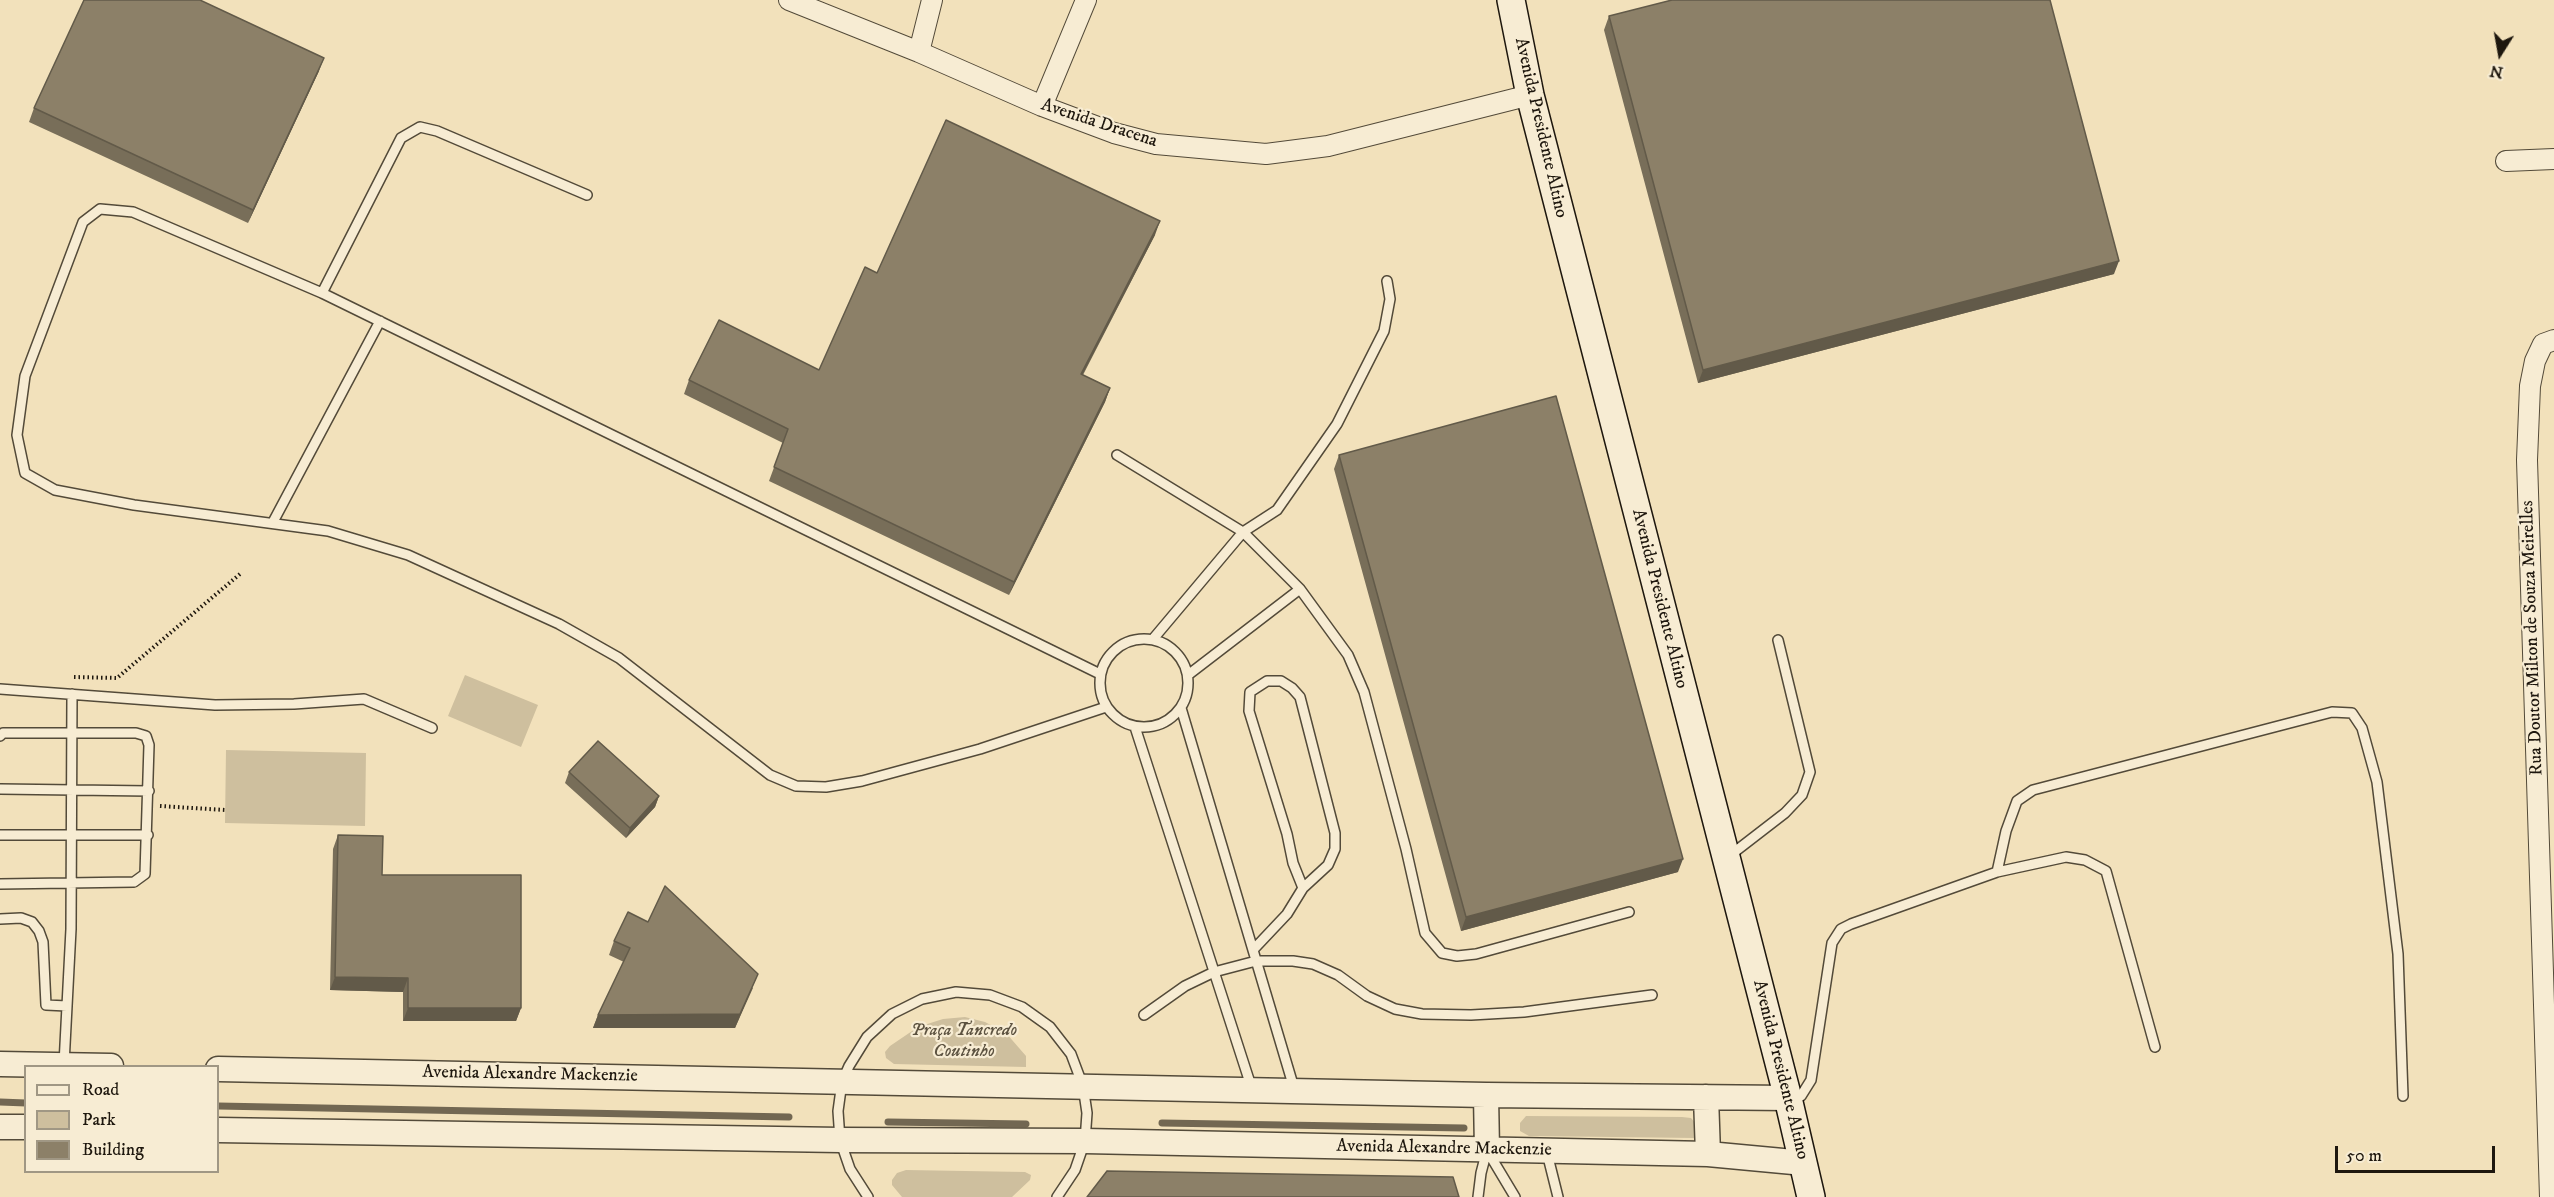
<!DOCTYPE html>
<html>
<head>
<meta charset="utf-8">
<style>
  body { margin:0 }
  #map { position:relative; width:2554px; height:1197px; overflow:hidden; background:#f2e1bb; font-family:"IM FELL DW Pica",serif }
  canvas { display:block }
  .legend { position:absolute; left:24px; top:1065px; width:195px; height:108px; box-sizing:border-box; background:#f7ecd3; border:2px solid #a09784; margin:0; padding:8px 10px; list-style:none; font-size:18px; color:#1e170e }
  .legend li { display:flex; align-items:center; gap:12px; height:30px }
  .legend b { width:30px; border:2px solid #a09784 }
  .north { position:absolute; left:2470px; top:24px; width:60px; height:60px; -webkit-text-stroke:4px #f7ecd3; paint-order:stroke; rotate:191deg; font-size:16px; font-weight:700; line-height:24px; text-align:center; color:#1e170e }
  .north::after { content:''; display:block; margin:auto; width:21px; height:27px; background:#1e170e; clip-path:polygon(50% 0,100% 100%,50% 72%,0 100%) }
  .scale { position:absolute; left:2335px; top:1146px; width:160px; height:27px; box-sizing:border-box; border:3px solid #1e170e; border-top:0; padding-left:8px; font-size:18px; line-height:21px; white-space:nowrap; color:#1e170e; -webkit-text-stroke:4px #f7ecd3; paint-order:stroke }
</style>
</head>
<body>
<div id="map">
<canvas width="2554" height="1197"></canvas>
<ul class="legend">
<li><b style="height:8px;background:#f7ecd3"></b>Road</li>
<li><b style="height:16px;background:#cebf9e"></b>Park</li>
<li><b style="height:16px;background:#8c8068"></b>Building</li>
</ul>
<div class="north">N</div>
<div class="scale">50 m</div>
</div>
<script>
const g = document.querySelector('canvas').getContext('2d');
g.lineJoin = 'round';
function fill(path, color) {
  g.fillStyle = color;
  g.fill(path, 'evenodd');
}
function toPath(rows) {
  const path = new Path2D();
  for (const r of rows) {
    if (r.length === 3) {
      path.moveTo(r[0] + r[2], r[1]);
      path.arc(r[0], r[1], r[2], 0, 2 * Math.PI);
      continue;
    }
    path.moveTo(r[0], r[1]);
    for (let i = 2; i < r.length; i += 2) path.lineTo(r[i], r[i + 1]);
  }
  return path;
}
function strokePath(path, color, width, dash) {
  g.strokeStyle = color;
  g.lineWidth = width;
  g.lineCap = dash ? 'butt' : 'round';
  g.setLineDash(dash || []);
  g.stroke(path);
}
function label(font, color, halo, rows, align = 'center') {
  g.font = font + ' "IM FELL DW Pica",serif';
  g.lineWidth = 4.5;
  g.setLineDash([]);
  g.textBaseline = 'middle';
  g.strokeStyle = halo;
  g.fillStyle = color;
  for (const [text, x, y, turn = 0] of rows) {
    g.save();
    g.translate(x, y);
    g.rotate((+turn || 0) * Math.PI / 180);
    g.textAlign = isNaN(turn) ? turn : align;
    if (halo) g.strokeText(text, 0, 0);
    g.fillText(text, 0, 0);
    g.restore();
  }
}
const green = toPath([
  [465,675,538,705,521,747,448,716],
  [226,750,366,753,365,826,225,823],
  [965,1017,985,1022,1006,1033,1026,1056,1026,1067,894,1064,886,1058,885,1052,890,1046,918,1027,943,1019],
  [1526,1116,1682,1117,1691,1118,1702,1131,1695,1138,1529,1136,1520,1131,1520,1123],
  [906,1170,1025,1172,1031,1175,1030,1180,1012,1197,902,1197,892,1185,892,1180,897,1173]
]);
const stream = toPath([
  [0,1102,26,1103],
  [218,1106,789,1117],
  [888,1122,1026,1124],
  [1162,1123,1464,1128]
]);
const path = toPath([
  [74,677,117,678,240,574],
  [160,806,225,810]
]);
const service = toPath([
  [587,195,437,131,420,127,401,138,322,293,133,212,100,209,83,222,25,376,17,435,25,473,55,490,134,505,328,531,408,555,559,624,619,658,770,775,796,786,826,787,862,781,980,749,1106,707],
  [322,293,1100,674],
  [1117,455,1243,532,1300,589,1348,655,1364,692,1406,849,1425,933,1442,953,1457,956,1476,954,1629,912],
  [273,522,380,321],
  [1144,683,44],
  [1153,639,1243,532,1277,510,1337,424,1384,331,1390,299,1387,281],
  [1188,675,1300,589],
  [0,689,215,705,294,704,364,699,432,728],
  [1181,708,1294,1088],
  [1135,727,1252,1089],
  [0,736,3,733,136,733,146,736,149,745,145,874,134,882,0,884],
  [0,789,149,791],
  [0,835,148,835],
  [1728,857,1785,813,1802,795,1810,772,1778,640],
  [1997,872,2006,831,2017,801,2033,790,2332,712,2352,713,2362,728,2377,782,2398,954,2403,1096],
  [0,919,21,918,32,922,39,931,43,942,46,1005,67,1006],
  [1253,950,1287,914,1303,888,1328,865,1335,849,1335,833,1300,697,1292,688,1281,681,1267,681,1250,692,1249,711,1287,834,1293,863,1303,888],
  [1144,1015,1185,986,1214,972,1256,961,1293,961,1313,964,1338,975,1367,996,1395,1009,1422,1014,1471,1015,1524,1012,1652,995],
  [64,1064,71,929,72,694],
  [1790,1098,1801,1096,1811,1080,1832,943,1841,929,1851,924,1997,872,2066,857,2085,860,2106,871,2155,1047],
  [1488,1152,1515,1197],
  [1547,1153,1558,1197],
  [868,1197,850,1169,840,1140,838,1111,842,1082,849,1066,867,1037,892,1014,922,999,956,992,990,995,1022,1007,1050,1027,1071,1054,1083,1086,1087,1113,1085,1141,1075,1170,1057,1197],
  [1478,1197,1481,1173,1487,1150]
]);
const minor = toPath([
  [789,0,919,52,1042,106,1114,133,1156,144,1266,154,1328,146,1530,95],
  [919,52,932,0],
  [1042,106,1086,0],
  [2506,161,2554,159],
  [2550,1197,2527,460,2530,386,2535,361,2543,344,2554,340]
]);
const tertiary = toPath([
  [0,1064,111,1066],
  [218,1069,1486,1095,1788,1098],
  [1486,1095,1487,1150],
  [1706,1097,1708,1154],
  [0,1127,26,1127],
  [218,1130,840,1140,1085,1141,1708,1154,1804,1163]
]);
const secondary = toPath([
  [1511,0,1530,95,1788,1098,1811,1197]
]);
const wall = toPath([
  [1609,16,2114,274,1698,383,1604,30],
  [319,71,248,223,29,122,34,108],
  [1155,235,1083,375,1110,388,1105,402,1009,595,769,481,783,443,684,394,689,380,819,370,877,273],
  [1339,455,1678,872,1461,931,1334,469],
  [569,772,659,796,655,807,626,838,565,783],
  [338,835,521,1008,516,1021,403,1021,403,992,330,990,333,849],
  [614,941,753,988,735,1028,593,1028,598,1015,624,962,609,955]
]);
const shadedWall = toPath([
  [324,58,319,71,248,223,253,210],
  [1160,221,1155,235,1076,387,1081,374],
  [2119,261,2114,274,1698,383,1703,370],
  [1110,388,1105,402,1009,595,1014,582],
  [659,796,655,807,626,838,630,828],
  [1683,859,1678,872,1461,931,1466,917],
  [758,974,735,1028,593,1028,598,1015],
  [335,977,408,978,403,992,330,990],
  [408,1008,521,1008,516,1021,403,1021]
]);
const building = toPath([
  [84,0,200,0,324,58,253,210,34,108,84,0],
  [1672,0,2050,0,2119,261,1703,370,1609,16,1672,0],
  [946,120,1160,221,1081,374,1110,388,1014,582,774,467,788,429,689,380,719,320,819,370,865,267,877,273,946,120],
  [1556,396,1683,859,1466,917,1339,455,1556,396],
  [598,741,659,796,630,828,569,772,598,741],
  [338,835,383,836,382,875,521,875,521,1008,408,1008,408,978,335,977,338,835],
  [665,886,758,974,740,1014,598,1015,630,948,614,941,628,912,648,922,665,886],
  [1107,1171,1453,1177,1459,1197,1087,1197,1107,1171]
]);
const streetNames = [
  ["Avenida Dracena",1099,124,18],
  ["Avenida Presidente Altino",1540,128,77],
  ["Avenida Presidente Altino",1659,599,76],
  ["Rua Doutor Milton de Souza Meirelles",2533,638,-92],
  ["Avenida Presidente Altino",1780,1070,76],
  ["Avenida Alexandre Mackenzie",530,1075,1],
  ["Avenida Alexandre Mackenzie",1444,1149,1]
];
const parkNames = [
  ["Praça Tancredo",964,1031],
  ["Coutinho",964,1052]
];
fill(green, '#cebf9e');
strokePath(stream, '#726752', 7);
strokePath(service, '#534a39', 12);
strokePath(minor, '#534a39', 22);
strokePath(tertiary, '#534a39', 27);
strokePath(secondary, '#1e170e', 30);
strokePath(path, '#1e170e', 4, [1.5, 3]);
strokePath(service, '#f7ecd3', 9);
strokePath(minor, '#f7ecd3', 20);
strokePath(tertiary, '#f7ecd3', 24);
strokePath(secondary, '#f7ecd3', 27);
fill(wall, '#786e59');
fill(shadedWall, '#625a49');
fill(building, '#8c8068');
strokePath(building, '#625a49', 1.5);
label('18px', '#1e170e', '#f7ecd3', streetNames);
label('italic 18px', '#5c5240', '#f7ecd3', parkNames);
</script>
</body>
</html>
